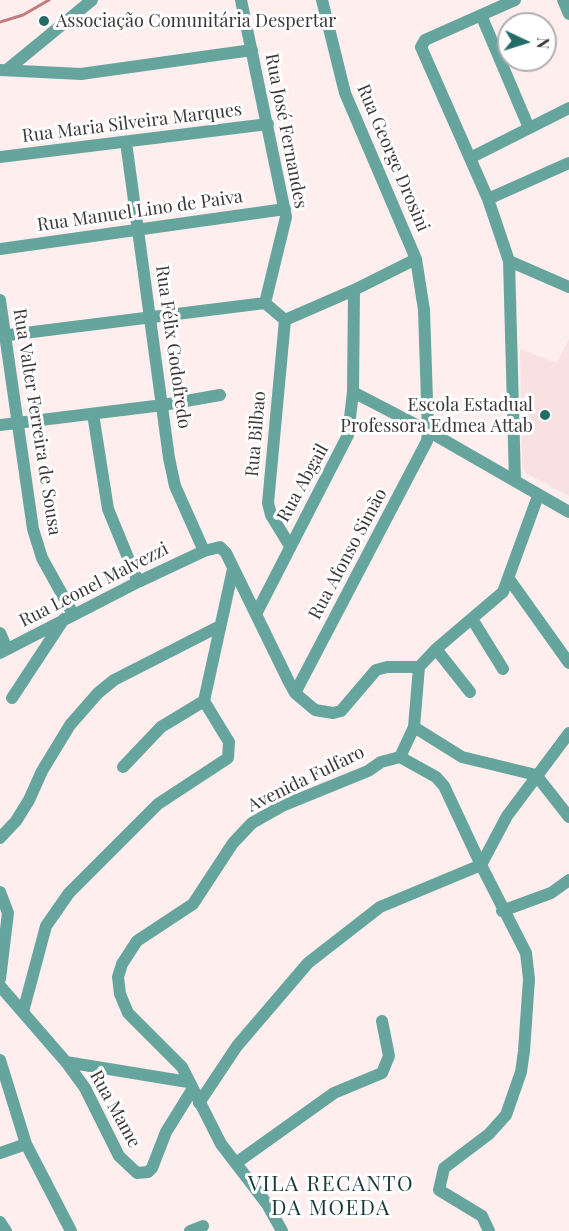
<!DOCTYPE html>
<html>
<head>
<meta charset="utf-8">
<style>
  body { margin:0 }
  #map { position:relative; width:569px; height:1231px; overflow:hidden; background:#fee; font-family:"Playfair Display",serif }
  canvas { display:block }
  .north { position:absolute; left:497px; top:12px; width:60px; height:60px; box-sizing:border-box; background:#fff; border:2px solid #b1afaf; border-radius:50%; rotate:94deg; font-size:16px; font-weight:700; line-height:24px; text-align:center; color:#3d3737 }
  .north::after { content:''; display:block; margin:auto; width:21px; height:27px; background:#236d66; clip-path:polygon(50% 0,100% 100%,50% 72%,0 100%) }
</style>
</head>
<body>
<div id="map">
<canvas width="569" height="1231"></canvas>
<div class="north">N</div>
</div>
<script>
const g = document.querySelector('canvas').getContext('2d');
g.lineJoin = 'round';
function fill(path, color) {
  g.fillStyle = color;
  g.fill(path, 'evenodd');
}
function toPath(rows) {
  const path = new Path2D();
  for (const r of rows) {
    path.moveTo(r[0], r[1]);
    for (let i = 2; i < r.length; i += 2) path.lineTo(r[i], r[i + 1]);
  }
  return path;
}
function strokePath(path, color, width, dash) {
  g.strokeStyle = color;
  g.lineWidth = width;
  g.lineCap = dash ? 'butt' : 'round';
  g.setLineDash(dash || []);
  g.stroke(path);
}
function label(font, color, halo, rows, align = 'center') {
  g.font = font + ' "Playfair Display",serif';
  g.lineWidth = 6;
  g.setLineDash([]);
  g.textBaseline = 'middle';
  g.strokeStyle = halo;
  g.fillStyle = color;
  for (const [text, x, y, turn = 0] of rows) {
    g.save();
    g.translate(x, y);
    g.rotate((+turn || 0) * Math.PI / 180);
    g.textAlign = isNaN(turn) ? turn : align;
    if (halo) g.strokeText(text, 0, 0);
    g.fillText(text, 0, 0);
    g.restore();
  }
}
const built = toPath([
  [569,339,569,496,527,474,522,467,520,349,557,363]
]);
const stream = toPath([
  [0,22,23,15,49,0]
]);
const minor = toPath([
  [241,0,286,217,265,303],
  [563,0,569,14],
  [481,15,529,128],
  [8,69,92,0],
  [0,70,81,74,252,50],
  [126,142,169,458,175,486,204,551],
  [0,157,268,124],
  [470,158,569,108],
  [488,199,569,163],
  [0,249,285,209],
  [509,261,569,287],
  [0,300,33,529,42,558,73,614],
  [285,320,268,503,271,515,290,546],
  [285,320,354,290,416,259],
  [0,336,265,303,285,320],
  [353,392,428,431,569,512],
  [93,414,108,509,138,582],
  [0,425,163,405,220,395],
  [515,481,509,261,488,199,421,47,425,40,515,0],
  [509,579,569,663],
  [256,614,348,435,353,392,354,290],
  [472,619,503,669],
  [0,633,7,649],
  [436,649,470,692],
  [0,653,138,582,204,551,220,547,226,553,289,682,295,693,315,710,333,713,341,711,376,670,387,667,419,667],
  [295,693,427,441,428,431,424,310,416,259,345,93,322,0],
  [12,698,64,619],
  [414,727,462,757,536,775,569,817],
  [400,757,436,777,444,786,481,865],
  [123,767,161,727,204,701],
  [0,838,16,821,29,800,42,771,70,725,98,693,114,680,218,627],
  [481,865,507,816,569,733],
  [0,892,8,913,0,979],
  [502,911,551,893,569,880],
  [0,986,66,1062,188,1082],
  [23,1012,46,926,69,893,158,804,228,758,229,742,204,701,233,569],
  [0,1060,26,1144,71,1231],
  [66,1062,85,1088,119,1156,137,1173,148,1172,152,1168,166,1132,192,1090],
  [199,1103,237,1046,308,963,380,907,481,865,526,953,529,979,524,1051,521,1072,506,1115,489,1134,444,1168,439,1190,482,1216,489,1231],
  [0,1153,26,1144],
  [236,1163,334,1093,382,1073,389,1056,382,1021],
  [0,1222,6,1231],
  [190,1231,203,1226],
  [282,1231,267,1204,221,1144,182,1067,128,1013,120,994,118,977,122,964,137,941,193,904,233,843,252,823,282,806,368,771,381,762,400,757,414,727,419,667,436,649,503,592,538,496]
]);
const markers = [
  [44,21,6,"#236d66"],
  [545,415,6,"#236d66"]
];
const poiNames = [
  ["Associação Comunitária Despertar",56,21],
  ["Escola Estadual",533,405,"right"],
  ["Professora Edmea Attab",533,426,"right"]
];
const streetNames = [
  ["Rua Maria Silveira Marques",132,123,-7],
  ["Rua José Fernandes",286,131,79],
  ["Rua George Drosini",393,158,67],
  ["Rua Manuel Lino de Paiva",140,211,-8],
  ["Rua Félix Godofredo",173,347,82],
  ["Rua Valter Ferreira de Sousa",37,422,81],
  ["Rua Bilbao",256,434,-85],
  ["Rua Abgail",303,483,-61],
  ["Rua Afonso Simão",348,554,-62],
  ["Rua Leonel Malvezzi",94,585,-27],
  ["Avenida Fulfaro",306,779,-26],
  ["Rua Mame",115,1109,61]
];
const quarterNames = [
  ["VILA RECANTO",331,1184],
  ["DA MOEDA",331,1208]
];
fill(built, '#f9e0e1');
strokePath(stream, '#c27d80', 3);
strokePath(minor, '#66a59d', 12);
for (const [x, y, r, color] of markers) {
  const dot = new Path2D();
  dot.arc(x, y, r, 0, 2 * Math.PI);
  g.fillStyle = color;
  g.fill(dot);
  strokePath(dot, '#fff', 2);
}
label('18px', '#3d3737', '#fff', poiNames, 'left');
label('18px', '#3d3737', '#fff', streetNames);
g.letterSpacing = '1.5px';
label('21px', '#1a3b38', '#fff', quarterNames);
g.letterSpacing = '0px';
</script>
</body>
</html>
